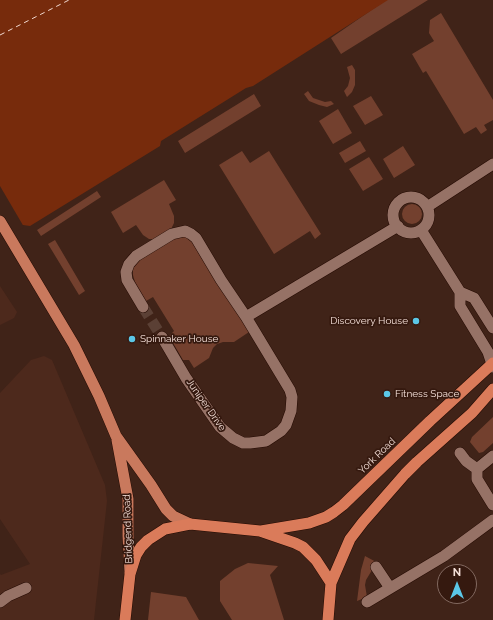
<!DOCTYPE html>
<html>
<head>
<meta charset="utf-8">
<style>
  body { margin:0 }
  #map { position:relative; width:493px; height:620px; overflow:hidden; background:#402318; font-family:Raleway,sans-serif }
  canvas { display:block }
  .north { position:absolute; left:437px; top:564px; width:40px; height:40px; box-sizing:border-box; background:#35190f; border:1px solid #826960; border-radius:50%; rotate:0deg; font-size:11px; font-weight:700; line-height:16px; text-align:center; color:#f6e1da }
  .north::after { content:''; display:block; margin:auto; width:14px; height:18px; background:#5bc7e7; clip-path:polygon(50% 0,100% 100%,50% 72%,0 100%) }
</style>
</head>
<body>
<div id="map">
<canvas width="493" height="620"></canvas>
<div class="north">N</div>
</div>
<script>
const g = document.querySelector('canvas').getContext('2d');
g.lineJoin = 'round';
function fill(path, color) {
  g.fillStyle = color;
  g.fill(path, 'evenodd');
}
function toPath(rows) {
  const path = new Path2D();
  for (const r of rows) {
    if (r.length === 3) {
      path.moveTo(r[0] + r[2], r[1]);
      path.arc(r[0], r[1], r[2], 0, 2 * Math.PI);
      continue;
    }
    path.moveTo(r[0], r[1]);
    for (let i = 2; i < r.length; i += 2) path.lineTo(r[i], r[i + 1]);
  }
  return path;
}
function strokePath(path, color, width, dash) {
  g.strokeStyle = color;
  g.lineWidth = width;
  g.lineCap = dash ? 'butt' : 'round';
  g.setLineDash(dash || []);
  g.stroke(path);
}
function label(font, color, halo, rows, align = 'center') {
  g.font = font + ' Raleway,sans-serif';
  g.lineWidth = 3.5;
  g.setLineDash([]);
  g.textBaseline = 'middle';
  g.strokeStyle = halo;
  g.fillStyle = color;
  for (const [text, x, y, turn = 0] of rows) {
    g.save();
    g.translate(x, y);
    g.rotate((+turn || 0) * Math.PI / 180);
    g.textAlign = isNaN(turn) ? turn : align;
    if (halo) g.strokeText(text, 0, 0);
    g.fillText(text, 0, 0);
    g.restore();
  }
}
const built = toPath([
  [0,286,17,312,14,318,0,325],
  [44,356,52,360,105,485,107,501,94,620,0,620,0,574,1,575,30,564,0,519,0,393,31,360]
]);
const green = toPath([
  [386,0,428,0,341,54,331,38],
  [441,13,493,100,493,120,484,125,487,130,481,134,476,127,464,134,426,71,423,73,412,54,434,41,429,33,430,20],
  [352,65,355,70,355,85,352,92,347,97,344,91,348,86,350,78,347,67],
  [308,91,313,98,325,102,331,101,334,104,327,107,319,105,309,101,304,94],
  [254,94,261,106,185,153,178,141],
  [371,96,383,115,365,125,353,106],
  [338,109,352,133,333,144,319,121],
  [360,141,366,151,345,163,339,153],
  [403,146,415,165,394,178,383,159],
  [242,151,250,163,269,151,321,234,315,239,310,231,274,254,219,165],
  [369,157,383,179,363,191,349,169],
  [164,180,176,200,169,204,174,216,174,223,171,229,155,239,149,239,143,235,136,225,123,233,111,212],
  [97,191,101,197,41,236,37,230],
  [412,214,10],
  [181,236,188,238,194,244,249,332,234,342,223,342,217,344,213,348,209,358,194,368,189,360,183,360,169,336,174,331,153,297,146,301,135,282,133,275,133,269,136,263,174,237],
  [55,240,85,291,79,295,48,244],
  [493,417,493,443,483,452,479,453,470,442,472,437],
  [365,556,378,563,372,570,366,580,365,585,367,597,357,601,361,570],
  [248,563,278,566,270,575,284,620,232,620,220,601,220,581,235,569],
  [151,592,186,597,199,620,148,620]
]);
const water = toPath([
  [0,0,388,0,253,86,246,88,161,141,160,146,30,226,23,225,0,238]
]);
const pier = toPath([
  [0,186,24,227,0,240]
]);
const ferry = toPath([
  [0,35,69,0]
]);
const minorTunnel = toPath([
  [143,307,162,337]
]);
const minor = toPath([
  [411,215,18],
  [427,207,493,164],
  [421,230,460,292,460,306,488,352,493,367],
  [460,292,474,298,493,328],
  [143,307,127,280,126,272,129,264,136,256,172,234,185,231,191,234,196,238,221,280,246,317,290,390,292,397,291,411,286,425,281,431,266,441,250,443,243,443,233,438,220,427,186,378,162,337],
  [246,317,398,226],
  [460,453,466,461,477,469],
  [493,456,477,469,477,479,493,505],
  [376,567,390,588],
  [0,602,8,596,26,588],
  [367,602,444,556,493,520]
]);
const primary = toPath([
  [0,221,74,345,99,396,116,436,151,485,166,509,173,516,190,524],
  [117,440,128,499,128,536,130,572]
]);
const trunk = toPath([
  [261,531,309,523,326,517,334,512,343,505,430,421,493,363],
  [331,583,350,539,363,522,405,474,417,462,472,413,493,389],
  [125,620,130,574,136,555,141,547,148,540,165,529,190,524,260,531,295,543,303,547,316,560,331,583,328,620]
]);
const markers = [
  [416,321,4,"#5bc7e7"],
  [132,339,4,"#5bc7e7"],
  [387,394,4,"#5bc7e7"]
];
const poiNames = [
  ["Discovery House",408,321,"right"],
  ["Spinnaker House",140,339],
  ["Fitness Space",395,394]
];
const streetNames = [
  ["Juniper Drive",206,405,55],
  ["York Road",377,456,-44],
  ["Bridgend Road",128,529,-92]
];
fill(built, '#4d291c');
fill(green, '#73402e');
fill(water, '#772b0c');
fill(pier, '#402318');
strokePath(ferry, '#f1d9d1', 1, [5, 4]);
strokePath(minorTunnel, '#5b4035', 11, [11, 5.5]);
strokePath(minor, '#250b03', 12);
strokePath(primary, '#250b03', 12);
strokePath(trunk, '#250b03', 12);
strokePath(minor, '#967266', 11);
strokePath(primary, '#c9795d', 11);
strokePath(trunk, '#da7b5a', 11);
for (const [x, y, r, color] of markers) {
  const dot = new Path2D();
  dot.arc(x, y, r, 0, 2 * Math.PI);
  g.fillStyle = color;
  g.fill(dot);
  strokePath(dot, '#35190f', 1.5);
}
label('10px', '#f6e1da', '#35190f', poiNames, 'left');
label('10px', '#f6e1da', '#35190f', streetNames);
</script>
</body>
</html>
